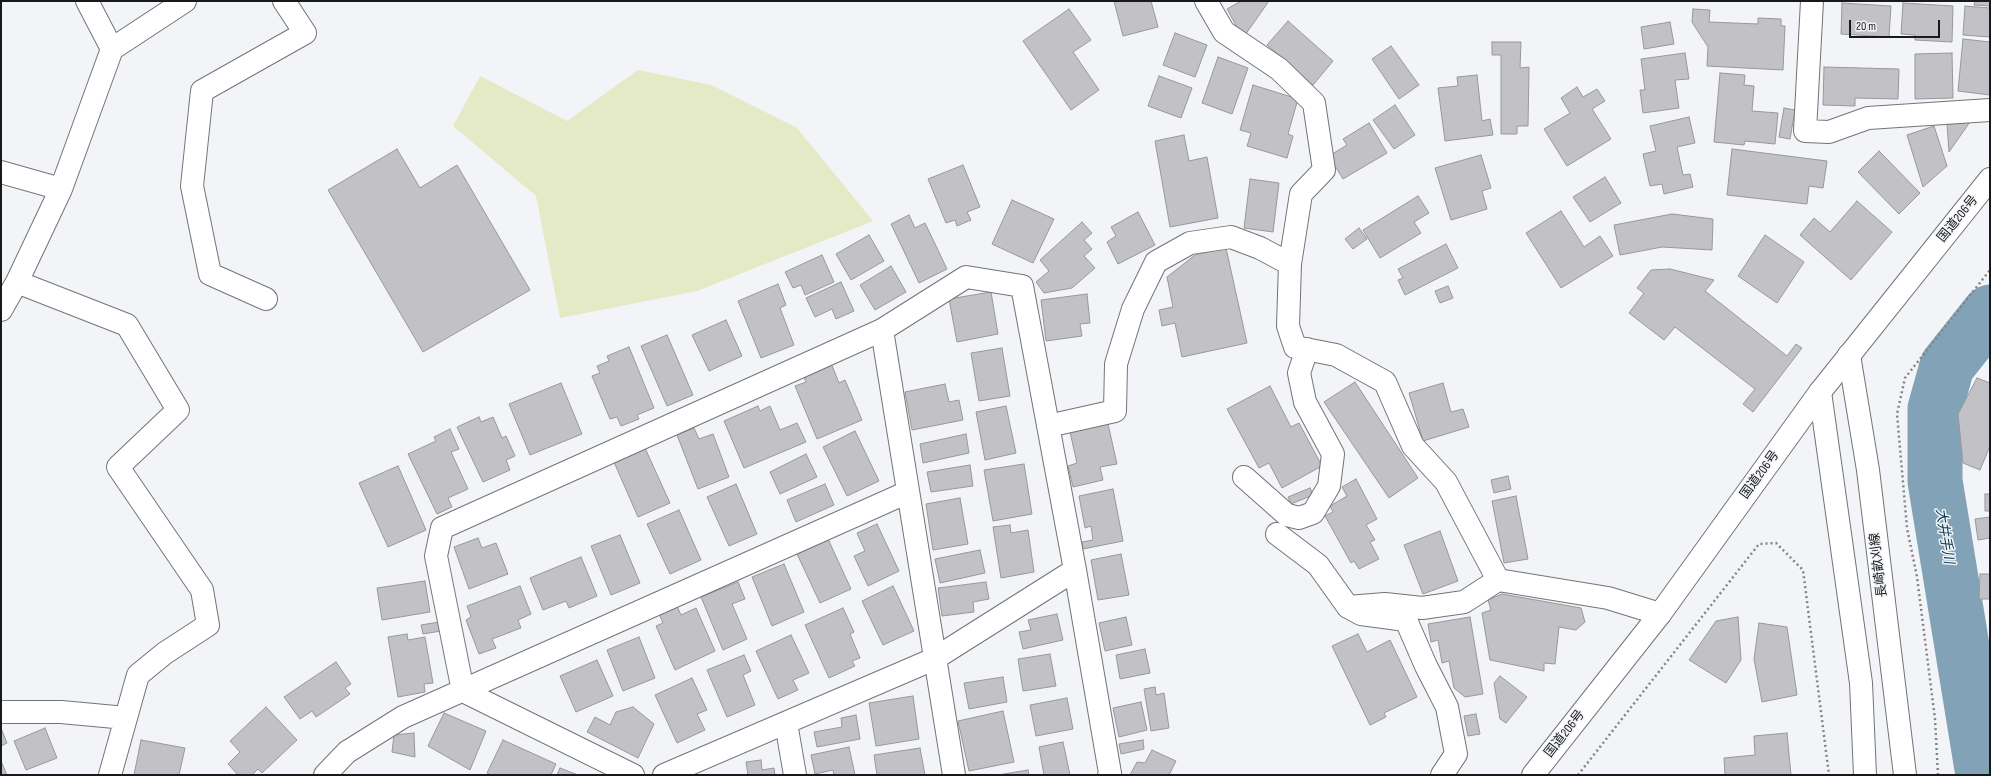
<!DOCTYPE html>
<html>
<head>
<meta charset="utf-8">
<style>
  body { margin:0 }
  #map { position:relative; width:1991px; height:776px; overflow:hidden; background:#f2f4f8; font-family:"Sofia Sans Condensed",sans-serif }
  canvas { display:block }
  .frame { position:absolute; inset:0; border:2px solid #18191a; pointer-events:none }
  .scale { position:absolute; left:1849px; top:20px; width:91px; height:18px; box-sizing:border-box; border:2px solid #18191a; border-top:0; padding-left:5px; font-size:12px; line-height:14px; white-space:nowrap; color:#18191a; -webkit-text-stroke:3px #f2f4f8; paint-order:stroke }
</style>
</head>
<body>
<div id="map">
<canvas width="1991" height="776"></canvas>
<div class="frame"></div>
<div class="scale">20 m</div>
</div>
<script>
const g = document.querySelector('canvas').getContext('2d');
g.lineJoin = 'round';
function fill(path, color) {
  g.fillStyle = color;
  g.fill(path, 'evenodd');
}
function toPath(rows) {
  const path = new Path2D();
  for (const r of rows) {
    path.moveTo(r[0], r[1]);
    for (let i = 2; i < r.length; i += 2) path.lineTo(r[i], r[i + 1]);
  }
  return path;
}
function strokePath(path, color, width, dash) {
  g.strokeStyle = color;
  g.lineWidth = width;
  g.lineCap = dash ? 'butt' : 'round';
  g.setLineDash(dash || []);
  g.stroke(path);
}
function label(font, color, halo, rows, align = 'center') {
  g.font = font + ' "Sofia Sans Condensed","Noto Sans JP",sans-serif';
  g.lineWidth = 3;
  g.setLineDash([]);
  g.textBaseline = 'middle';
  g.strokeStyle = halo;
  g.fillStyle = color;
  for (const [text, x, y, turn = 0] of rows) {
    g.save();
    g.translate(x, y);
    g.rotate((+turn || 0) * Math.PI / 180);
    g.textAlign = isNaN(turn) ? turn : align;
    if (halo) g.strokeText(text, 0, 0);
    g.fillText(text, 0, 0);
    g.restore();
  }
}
const green = toPath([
  [638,70,711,85,797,128,873,221,697,291,560,318,536,196,453,126,480,76,567,121]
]);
const river = toPath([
  [1983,775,1935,481,1935,409,1947,366,1990,312]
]);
const building = toPath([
  [1114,1,1151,1,1158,27,1123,36,1114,1],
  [1241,1,1269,1,1243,38,1227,9,1241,1],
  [1975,1,1990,1,1990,6,1974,5,1975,1],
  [1842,3,1891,6,1889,37,1841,34,1842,3],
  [1903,3,1953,6,1952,42,1915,40,1915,35,1901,34,1903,3],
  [1965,6,1990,8,1990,37,1963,35,1965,6],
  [1069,9,1091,40,1073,52,1099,90,1071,110,1023,41,1069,9],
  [1693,9,1710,10,1709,22,1758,24,1758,18,1781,19,1781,26,1785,26,1783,70,1707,66,1708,47,1692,22,1693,9],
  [1288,21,1333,61,1313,85,1267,45,1288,21],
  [1670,22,1674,44,1644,49,1641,27,1670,22],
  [1175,33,1207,45,1195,77,1163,65,1175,33],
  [1963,39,1990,42,1990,95,1958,91,1963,39],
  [1492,42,1521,42,1520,68,1529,67,1528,126,1517,126,1517,134,1501,134,1501,55,1492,55,1492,42],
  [1391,46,1419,85,1399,99,1372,59,1391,46],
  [1685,53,1689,79,1675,80,1679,108,1643,113,1640,90,1645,90,1641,59,1685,53],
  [1952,53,1953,98,1915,99,1915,54,1952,53],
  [1218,57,1248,68,1232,114,1202,103,1218,57],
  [1824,67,1899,69,1898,99,1855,98,1855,106,1823,105,1824,67],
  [1720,73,1745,75,1744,85,1754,86,1752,111,1778,113,1775,144,1745,141,1744,145,1714,142,1720,73],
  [1477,75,1482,121,1490,119,1493,135,1445,141,1438,88,1458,86,1457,77,1477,75],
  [1159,76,1192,88,1181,118,1148,106,1159,76],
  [1253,85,1298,99,1288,134,1293,136,1287,158,1247,146,1251,133,1240,130,1253,85],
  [1577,87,1583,97,1597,89,1605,101,1592,109,1611,139,1567,166,1544,129,1570,113,1561,98,1577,87],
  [1395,105,1415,135,1394,149,1373,120,1395,105],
  [1784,108,1795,110,1790,139,1779,137,1784,108],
  [1689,117,1695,143,1677,147,1683,175,1690,174,1693,187,1664,194,1662,184,1650,186,1643,154,1656,151,1650,126,1689,117],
  [1970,122,1949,152,1947,124,1970,122],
  [1369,123,1387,153,1343,179,1329,156,1347,145,1343,139,1369,123],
  [1934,126,1947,166,1923,187,1907,135,1934,126],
  [1184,135,1189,161,1207,157,1218,218,1170,227,1155,141,1184,135],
  [397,149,420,188,457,165,530,290,423,352,328,190,397,149],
  [1732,149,1827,161,1823,188,1809,186,1807,204,1727,195,1732,149],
  [1879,151,1920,193,1899,214,1858,172,1879,151],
  [1481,155,1491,188,1482,191,1487,209,1451,220,1435,168,1481,155],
  [963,165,980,207,967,212,971,220,957,226,955,220,946,223,928,179,963,165],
  [1605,177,1621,203,1590,222,1573,197,1605,177],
  [1250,179,1279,183,1273,232,1244,228,1250,179],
  [1418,196,1429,213,1414,222,1421,233,1380,258,1363,230,1418,196],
  [1012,200,1054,219,1033,263,992,244,1012,200],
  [1857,201,1892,232,1851,280,1800,235,1814,218,1830,232,1857,201],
  [1561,211,1584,247,1600,236,1613,256,1561,288,1526,233,1561,211],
  [1138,212,1155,245,1118,264,1107,242,1116,236,1111,227,1138,212],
  [1672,214,1713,219,1712,250,1662,247,1620,255,1614,225,1672,214],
  [909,215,915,228,925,223,947,269,919,283,891,224,909,215],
  [1082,222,1092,233,1084,240,1092,249,1084,256,1095,268,1072,288,1044,293,1036,282,1049,271,1040,260,1082,222],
  [1359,228,1367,239,1353,249,1345,239,1359,228],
  [869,235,884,261,851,280,836,254,869,235],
  [1765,235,1804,262,1777,303,1738,276,1765,235],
  [1446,244,1458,268,1405,295,1398,280,1403,278,1398,269,1446,244],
  [1226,248,1247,343,1182,357,1175,323,1162,326,1159,310,1173,307,1167,277,1195,255,1226,248],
  [822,255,834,282,805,295,801,285,793,288,785,272,822,255],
  [891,266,906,292,875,310,860,285,891,266],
  [1670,269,1714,280,1705,291,1787,356,1796,344,1802,348,1753,412,1743,404,1755,389,1675,327,1664,340,1629,313,1644,293,1637,288,1651,270,1670,269],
  [841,282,854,311,836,319,832,309,815,317,806,298,841,282],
  [778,284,786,305,780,308,794,345,761,358,738,301,778,284],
  [1448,286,1453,298,1440,303,1435,291,1448,286],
  [991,292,998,334,957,342,949,299,991,292],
  [1087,294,1090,323,1080,324,1082,336,1046,341,1041,300,1087,294],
  [726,320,742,356,709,371,692,335,726,320],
  [667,335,693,395,667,406,641,346,667,335],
  [629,347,654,408,637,415,639,419,621,426,617,417,610,419,592,376,600,373,597,366,609,361,607,356,629,347],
  [1002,348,1010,396,979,401,971,353,1002,348],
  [831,363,839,383,845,380,862,420,817,439,795,386,806,382,803,375,831,363],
  [1977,378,1990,383,1990,446,1980,470,1963,463,1958,414,1977,378],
  [1355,382,1418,478,1389,498,1324,402,1355,382],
  [561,383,582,434,530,455,509,404,561,383],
  [1443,383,1451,412,1463,409,1469,427,1423,441,1409,393,1443,383],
  [945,384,949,402,959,400,963,420,912,430,905,392,945,384],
  [1270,386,1291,427,1299,423,1322,466,1282,488,1269,463,1259,468,1227,409,1270,386],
  [758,406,760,411,770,406,780,430,797,423,806,442,744,468,724,421,758,406],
  [1006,406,1016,453,985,460,976,412,1006,406],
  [479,417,481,422,493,417,502,438,506,436,515,456,506,460,510,470,483,482,457,427,479,417],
  [1108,424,1117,464,1100,467,1103,480,1073,487,1068,466,1077,463,1070,432,1108,424],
  [694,428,699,439,713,434,729,477,698,489,677,435,694,428],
  [450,429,459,449,451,452,468,489,448,498,452,507,437,514,408,454,436,441,434,437,450,429],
  [855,431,879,481,847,496,823,447,855,431],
  [966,434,969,453,923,463,920,444,966,434],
  [645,448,670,503,638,517,614,462,645,448],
  [806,454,817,477,780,494,770,472,806,454],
  [1024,464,1032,514,993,521,984,470,1024,464],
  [970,465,973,486,931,492,927,472,970,465],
  [398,466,426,530,388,547,359,483,398,466],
  [1508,476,1511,489,1494,493,1491,480,1508,476],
  [1356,479,1377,519,1366,525,1375,540,1370,542,1379,559,1359,569,1354,561,1351,563,1325,516,1333,512,1330,506,1347,496,1342,487,1356,479],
  [736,484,757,534,729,546,707,497,736,484],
  [825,484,834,505,796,522,787,500,825,484],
  [1310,488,1313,495,1291,504,1288,497,1310,488],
  [1113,489,1123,541,1083,549,1082,542,1093,540,1091,526,1085,528,1079,496,1113,489],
  [1985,494,1990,494,1990,511,1985,511,1985,494],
  [1516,496,1528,559,1504,563,1492,501,1516,496],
  [960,498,968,544,933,550,926,504,960,498],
  [679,510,701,560,670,574,647,524,679,510],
  [1990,517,1990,538,1978,540,1975,519,1990,517],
  [877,524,899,571,868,586,854,556,865,551,857,533,877,524],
  [1010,525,1011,533,1028,530,1034,572,1001,578,993,527,1010,525],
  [1440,531,1458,581,1423,594,1404,545,1440,531],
  [620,535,640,583,611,595,591,546,620,535],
  [478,538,482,548,496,543,508,574,469,589,454,547,478,538],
  [828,539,851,589,820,603,797,554,828,539],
  [980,550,985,573,940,583,935,559,980,550],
  [1121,554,1129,595,1098,600,1091,560,1121,554],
  [581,557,597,596,569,608,566,601,543,610,530,578,581,557],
  [784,564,804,612,772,626,752,577,784,564],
  [1980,574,1990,574,1990,599,1979,599,1980,574],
  [425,581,430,612,382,620,377,588,425,581],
  [738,582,745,599,732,604,747,639,723,650,701,597,738,582],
  [986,582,989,599,973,602,974,612,942,616,938,588,986,582],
  [520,586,531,614,518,620,521,628,492,639,496,648,479,654,466,620,471,617,467,606,520,586],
  [893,586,914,631,883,645,862,601,893,586],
  [1502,594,1581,608,1585,622,1576,630,1559,627,1555,664,1544,663,1544,671,1490,660,1482,613,1491,610,1488,600,1502,594],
  [677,606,681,615,696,608,715,651,675,670,656,626,663,623,659,614,677,606],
  [843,608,854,632,850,634,860,658,852,661,855,666,829,678,805,625,843,608],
  [1057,614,1063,640,1023,649,1019,632,1031,630,1028,620,1057,614],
  [1126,617,1132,645,1105,651,1099,623,1126,617],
  [1470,617,1483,694,1465,697,1454,688,1449,661,1442,663,1438,640,1431,642,1428,624,1470,617],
  [1738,617,1741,660,1726,683,1689,660,1716,621,1738,617],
  [439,622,441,631,423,634,421,625,439,622],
  [1759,623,1787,627,1797,695,1762,702,1754,659,1759,623],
  [407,634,408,640,425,637,433,683,424,684,425,692,398,697,388,637,407,634],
  [1358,634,1367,652,1390,640,1417,697,1384,713,1386,717,1370,725,1332,646,1358,634],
  [791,635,809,673,793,680,798,690,778,699,756,651,791,635],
  [639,637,655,678,623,691,607,650,639,637],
  [1145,649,1150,673,1120,679,1116,655,1145,649],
  [1050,654,1056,686,1023,691,1018,659,1050,654],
  [744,655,751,671,743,675,755,705,727,717,707,670,744,655],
  [597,660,613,696,576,712,560,676,597,660],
  [336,662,351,684,345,688,350,694,316,717,312,711,300,719,284,697,336,662],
  [1500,676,1527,697,1506,723,1500,719,1494,683,1500,676],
  [1003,677,1007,702,969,709,964,683,1003,677],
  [692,678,707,710,697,714,705,730,677,743,655,695,692,678],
  [1155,687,1156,695,1164,693,1169,728,1151,731,1144,689,1155,687],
  [913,696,919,739,876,746,869,703,913,696],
  [1067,698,1073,729,1036,736,1030,705,1067,698],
  [1141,702,1147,730,1119,737,1113,708,1141,702],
  [266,707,297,740,262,773,258,769,252,775,238,775,228,764,240,752,230,741,266,707],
  [633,707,654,724,638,758,587,732,595,717,610,725,616,712,633,707],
  [1003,711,1014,762,969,771,958,721,1003,711],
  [444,713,486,731,470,770,428,746,444,713],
  [1476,714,1480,734,1468,736,1464,716,1476,714],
  [856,715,860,739,817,747,814,732,842,727,841,718,856,715],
  [1,728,7,743,1,746,1,728],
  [45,728,57,758,26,770,14,741,45,728],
  [414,733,415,757,392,752,394,735,414,733],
  [1787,733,1791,775,1725,775,1724,758,1755,755,1754,736,1787,733],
  [141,740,185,748,179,775,134,775,141,740],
  [503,740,556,764,551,775,491,775,487,773,503,740],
  [1143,740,1144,749,1121,754,1119,744,1143,740],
  [1063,742,1070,775,1044,775,1039,747,1063,742],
  [849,747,855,775,834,775,833,770,815,774,811,755,849,747],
  [920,748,925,775,877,775,874,755,920,748],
  [1152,750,1176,761,1169,775,1130,775,1137,762,1145,763,1152,750],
  [761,760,762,770,774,768,775,775,748,775,746,762,761,760],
  [1,761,7,775,1,775,1,761],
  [560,768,578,775,557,775,560,768],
  [1028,770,1029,775,998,775,1028,770]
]);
const path = toPath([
  [1578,775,1759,544,1776,543,1803,570,1829,775],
  [1938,775,1935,719,1917,577,1907,528,1897,414,1905,378,1990,270]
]);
const minor = toPath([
  [87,1,112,49],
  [1206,1,1224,32,1279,69,1314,103,1324,170,1301,194,1290,264,1288,326,1295,347,1336,355,1385,382,1413,446,1446,482,1498,580,1608,598,1660,614],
  [1812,1,1805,131,1829,132,1868,118,1990,110],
  [1,172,61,189],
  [17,282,127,325,178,410,118,467,202,590,208,625,165,653,138,675,110,775],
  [266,299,210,274,192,186,202,91,305,33,284,1],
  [1,310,17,282,61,189,112,49,185,1],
  [882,330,954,775],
  [1048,426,1115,411,1116,364,1133,309,1156,262,1190,243,1231,237,1260,248,1290,264],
  [1244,477,1287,515,1299,518,1313,513,1329,486,1333,454,1305,402,1299,373,1307,349],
  [1277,534,1318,565,1348,607],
  [463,691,436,556,442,528,882,330,966,277,1022,286,1075,570,1110,773,1109,775],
  [463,691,633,775],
  [1,712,61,712,126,718],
  [786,723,795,775],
  [325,775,347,752,403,717,908,492],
  [664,775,934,659,1075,570],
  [1442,775,1456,754,1447,707,1426,666,1406,620,1361,614,1348,607,1385,604,1422,608,1464,602,1498,580]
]);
const major = toPath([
  [1849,355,1868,470,1905,775],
  [1820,392,1861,683,1865,775]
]);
const highway = toPath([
  [1533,775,1660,614,1820,392,1990,179]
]);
const streetNames = [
  ["国道206号",1958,219,-51],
  ["国道206号",1760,475,-54],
  ["長崎畝刈線",1879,565,-97],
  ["国道206号",1565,734,-52]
];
const waterNames = [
  ["大井手川",1944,536,81]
];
fill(green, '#e4e9c6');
strokePath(river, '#82a2b8', 55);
fill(building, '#c2c2c6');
strokePath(building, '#97989c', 1);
strokePath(minor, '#727477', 24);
strokePath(major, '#727477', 24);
strokePath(highway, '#727477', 24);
strokePath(path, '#838486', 2.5, [2, 3]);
strokePath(minor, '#fff', 22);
strokePath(major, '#fff', 22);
strokePath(highway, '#fff', 22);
label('13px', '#18191a', '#f2f4f8', streetNames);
label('italic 14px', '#05334a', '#f2f4f8', waterNames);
</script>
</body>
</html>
